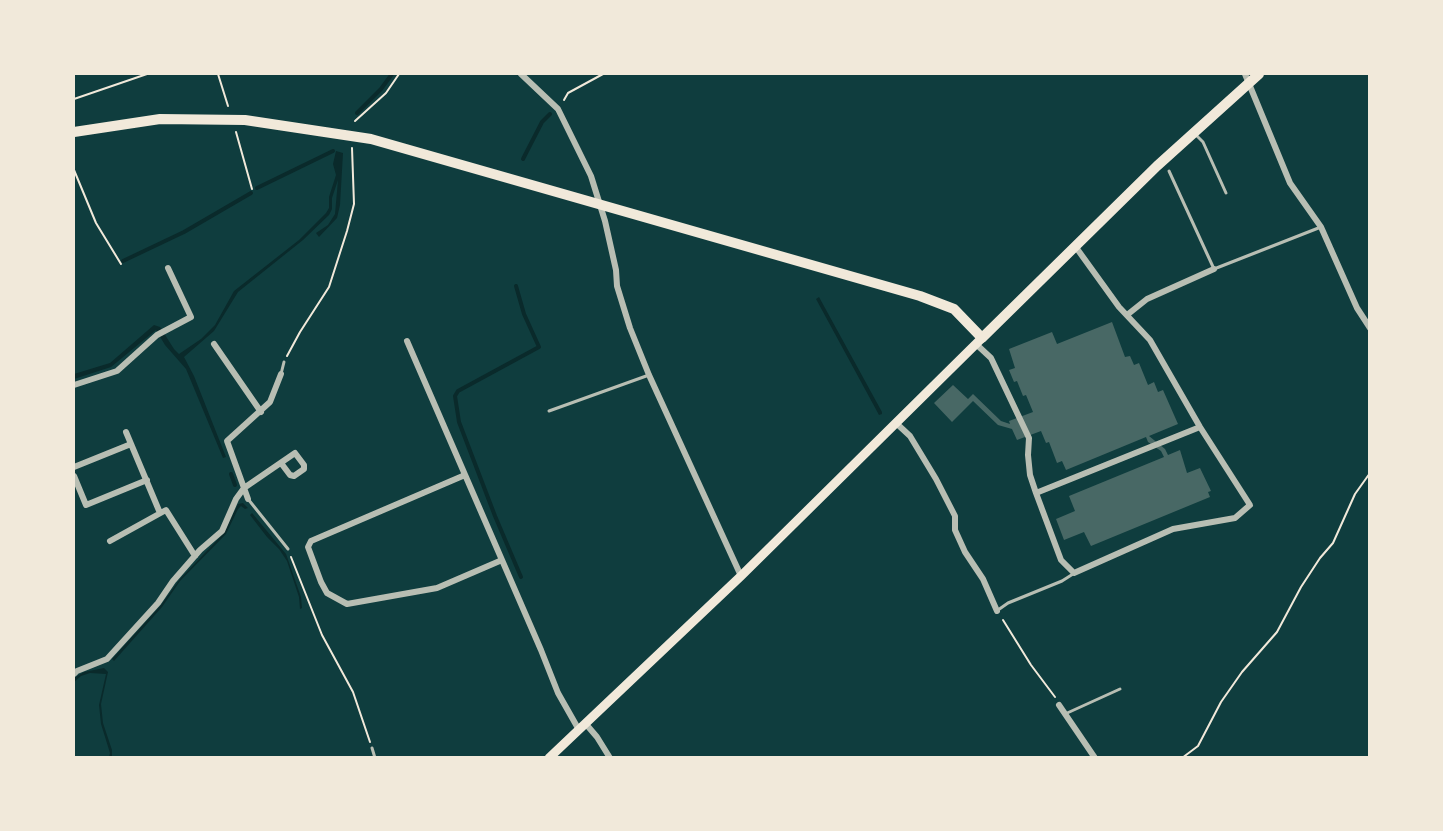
<!DOCTYPE html>
<html>
<head>
<meta charset="utf-8">
<style>
  body { margin:0 }
  #map { position:relative; width:1443px; height:831px; overflow:hidden; background:#0f3d3e; font-family:Arial,sans-serif }
  canvas { display:block }
  .frame { position:absolute; inset:0; border:75px solid #f1e9da; pointer-events:none }
</style>
</head>
<body>
<div id="map">
<canvas width="1443" height="831"></canvas>
<div class="frame"></div>
</div>
<script>
const g = document.querySelector('canvas').getContext('2d');
g.lineJoin = 'round';
function fill(path, color) {
  g.fillStyle = color;
  g.fill(path, 'evenodd');
}
function toPath(rows) {
  const path = new Path2D();
  for (const r of rows) {
    path.moveTo(r[0], r[1]);
    for (let i = 2; i < r.length; i += 2) path.lineTo(r[i], r[i + 1]);
  }
  return path;
}
function strokePath(path, color, width, dash) {
  g.strokeStyle = color;
  g.lineWidth = width;
  g.lineCap = dash ? 'butt' : 'round';
  g.setLineDash(dash || []);
  g.stroke(path);
}
const water = toPath([
  [336,151,343,153,340,205,337,218,319,237,316,233,328,225,335,214,338,180,332,198,332,209,329,215,303,240,238,292,214,331,184,357,194,376,226,457,223,458,186,369,165,345,156,330,111,367,74,379,74,374,110,363,154,325,160,327,174,349,179,354,201,339,215,325,234,291,299,240,326,213,329,208,329,197,336,175,333,164],
  [819,297,882,412,882,414,879,415,816,299],
  [243,503,248,508,245,509,241,506,238,509,226,534,180,581,162,607,114,661,112,659,161,605,180,579,224,533,238,504],
  [252,513,286,554,301,597,302,608,300,609,299,597,287,561,279,549,267,537,250,515],
  [104,668,108,672,101,704,103,723,112,750,112,757,109,757,110,753,101,724,99,705,106,674,90,673,81,676,74,682,74,678,84,672]
]);
const stream = toPath([
  [357,113,381,89,392,74],
  [523,159,542,122,550,114],
  [257,188,333,151],
  [123,261,184,232,251,193],
  [516,286,524,314,539,347,458,391,455,396,459,422,495,516,521,577],
  [231,474,235,485]
]);
const building = toPath([
  [1112,322,1125,357,1130,356,1134,365,1139,363,1148,385,1154,382,1158,392,1163,390,1178,424,1149,436,1165,449,1168,455,1180,450,1187,473,1200,468,1211,491,1208,492,1210,497,1091,546,1084,532,1064,540,1056,519,1075,511,1069,496,1164,457,1161,451,1148,442,1146,437,1066,470,1062,461,1057,463,1049,442,1046,443,1041,431,1017,440,1012,429,998,425,973,401,952,422,934,403,953,385,968,399,973,394,1001,421,1010,424,1009,421,1033,412,1026,395,1023,396,1017,381,1014,382,1009,370,1015,368,1009,349,1052,332,1057,344]
]);
const path = toPath([
  [218,74,228,106],
  [74,99,147,74],
  [564,100,568,93,603,74],
  [355,121,386,93,399,74],
  [236,132,252,189],
  [74,170,96,223,121,264],
  [287,356,300,332,329,287,347,231,354,204,352,148],
  [291,557,322,635,353,692,370,742],
  [1003,620,1031,665,1055,697],
  [1182,758,1198,746,1221,702,1242,672,1277,632,1301,587,1320,558,1333,543,1355,494,1370,473]
]);
const service = toPath([
  [1195,134,1203,142,1226,193],
  [1169,171,1214,269,1321,227],
  [281,374,284,362],
  [549,411,649,375],
  [248,499,288,549],
  [998,610,1008,603,1062,581,1073,574],
  [1065,714,1120,689],
  [372,748,375,758]
]);
const minor = toPath([
  [521,74,558,109,591,176,605,221,616,270,617,286,630,328,649,375,741,576],
  [1245,74,1290,183,1321,227,1357,308,1370,328],
  [1127,315,1147,299,1214,269],
  [407,341,541,650,558,693,579,730],
  [214,344,261,412],
  [976,344,991,358,1029,438,1028,455,1030,475,1036,493,1061,560,1074,573,1173,529,1235,518,1250,505,1200,427,1150,340,1119,307,1075,246],
  [74,385,117,371,157,335,191,317,168,268],
  [896,423,910,436,936,479,955,516,955,530,965,552,983,579,997,611],
  [126,432,160,513],
  [74,467,131,444],
  [465,475,311,541,308,547,321,582,327,593,347,604,437,588,502,560],
  [74,476,86,505,147,480],
  [1036,493,1200,427],
  [248,499,227,441,270,402,281,374],
  [110,541,166,510,195,556],
  [74,674,77,671,107,659,158,603,173,581,200,550,222,531,236,499,244,488,295,453,304,465,304,469,294,476,290,475,281,463],
  [1059,705,1095,758],
  [585,723,597,737,610,758]
]);
const secondary = toPath([
  [549,758,741,576,982,338]
]);
const trunk = toPath([
  [74,132,160,119,245,120,371,139,920,296,954,309,982,338,1157,166,1259,74]
]);
fill(water, '#0a2a2b');
strokePath(stream, '#0a2a2b', 4);
fill(building, '#486865');
strokePath(path, '#f1e9da', 2);
strokePath(service, '#b8beb3', 3);
strokePath(minor, '#b8beb3', 6);
strokePath(secondary, '#f1e9da', 9);
strokePath(trunk, '#f1e9da', 10);
</script>
</body>
</html>
